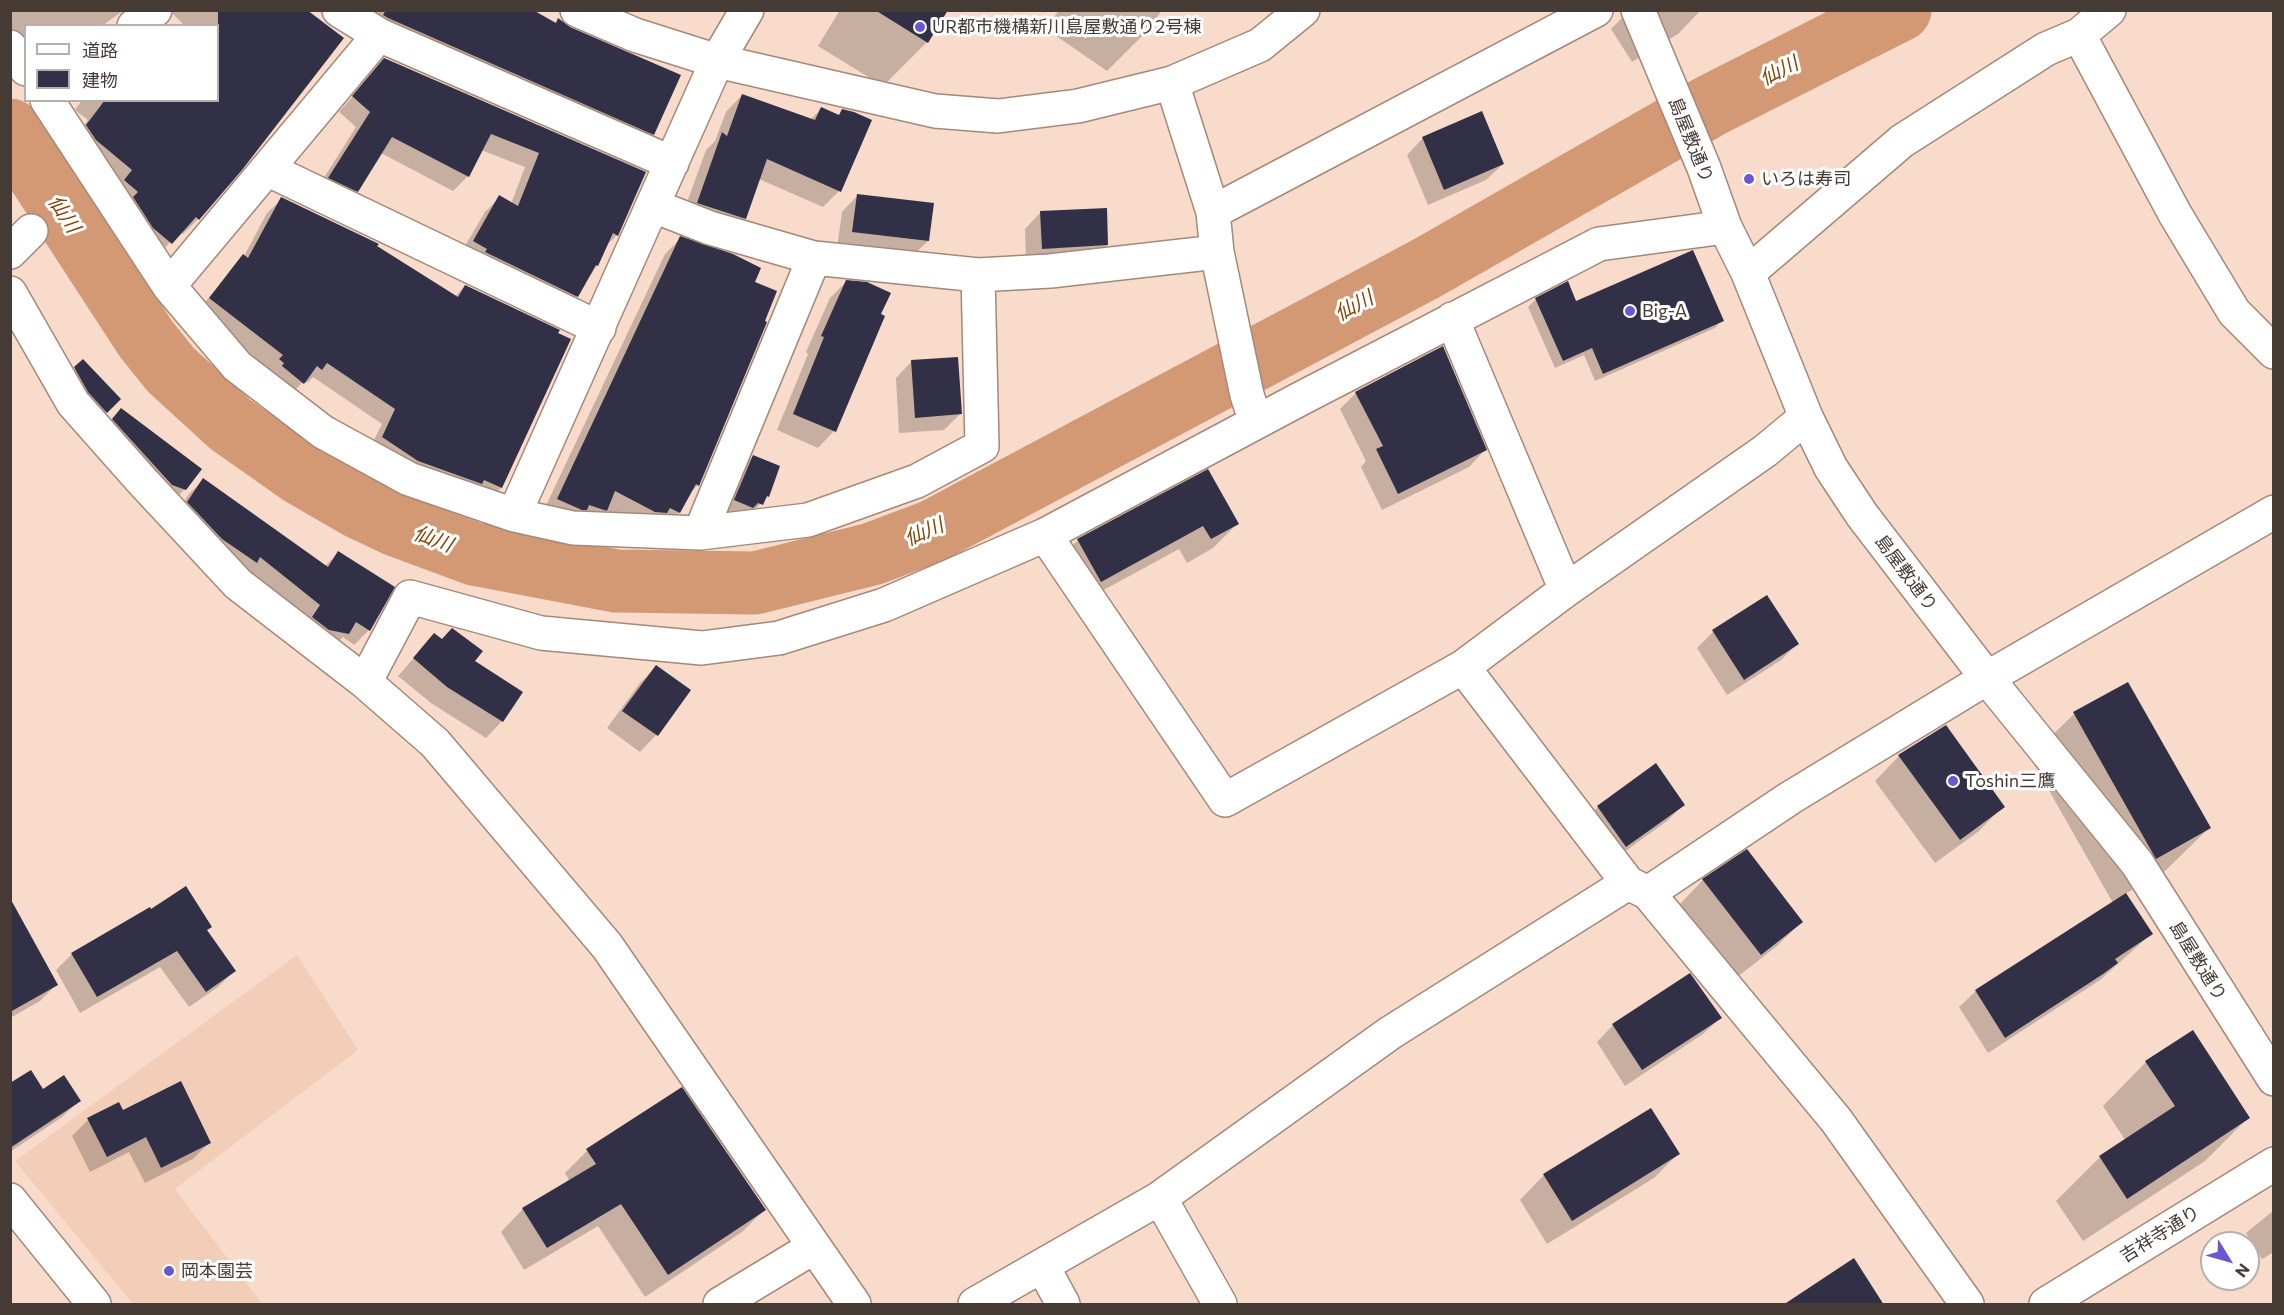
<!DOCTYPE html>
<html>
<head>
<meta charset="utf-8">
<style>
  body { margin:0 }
  #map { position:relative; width:2284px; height:1315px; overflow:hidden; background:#f8dbca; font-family:Commissioner,"Noto Sans JP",sans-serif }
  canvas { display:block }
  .frame { position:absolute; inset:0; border:12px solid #463a34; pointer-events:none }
  .legend { position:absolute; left:24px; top:24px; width:195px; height:78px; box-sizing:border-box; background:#fff; border:2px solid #b5b0ae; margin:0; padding:8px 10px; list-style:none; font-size:18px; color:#463a34 }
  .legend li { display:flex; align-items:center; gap:12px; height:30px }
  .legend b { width:30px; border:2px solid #b5b0ae }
  .north { position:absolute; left:2200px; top:1231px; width:60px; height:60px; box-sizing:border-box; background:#fff; border:2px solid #b5b0ae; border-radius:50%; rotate:127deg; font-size:16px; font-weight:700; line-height:24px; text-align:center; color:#463a34 }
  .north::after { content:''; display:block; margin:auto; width:21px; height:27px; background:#6b58d1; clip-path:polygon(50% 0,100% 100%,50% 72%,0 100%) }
</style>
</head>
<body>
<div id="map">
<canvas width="2284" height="1315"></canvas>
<div class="frame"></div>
<ul class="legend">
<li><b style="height:8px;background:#fff"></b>道路</li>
<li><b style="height:16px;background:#313046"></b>建物</li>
</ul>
<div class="north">N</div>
</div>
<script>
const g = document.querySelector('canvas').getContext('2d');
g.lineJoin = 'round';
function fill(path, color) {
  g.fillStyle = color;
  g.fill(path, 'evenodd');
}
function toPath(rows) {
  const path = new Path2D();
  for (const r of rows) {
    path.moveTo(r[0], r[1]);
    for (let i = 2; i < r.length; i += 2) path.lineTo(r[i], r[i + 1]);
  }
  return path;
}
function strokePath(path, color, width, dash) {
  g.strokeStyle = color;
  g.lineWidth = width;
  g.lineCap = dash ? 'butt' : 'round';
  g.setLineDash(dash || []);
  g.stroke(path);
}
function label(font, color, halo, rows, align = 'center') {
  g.font = font + ' Commissioner,"Noto Sans JP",sans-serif';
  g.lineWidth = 6;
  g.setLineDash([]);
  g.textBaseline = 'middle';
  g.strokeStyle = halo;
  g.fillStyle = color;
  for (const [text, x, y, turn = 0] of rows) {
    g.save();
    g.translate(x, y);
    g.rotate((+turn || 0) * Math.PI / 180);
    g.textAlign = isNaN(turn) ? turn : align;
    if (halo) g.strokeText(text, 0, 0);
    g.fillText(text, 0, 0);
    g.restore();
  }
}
const built = toPath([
  [297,955,358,1050,175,1189,262,1304,133,1304,15,1161]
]);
const shadow = toPath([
  [10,10,124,10,102,26,26,26,26,76,10,43],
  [169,10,279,10,198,219,183,234,180,232,155,258,71,141,88,120,75,110,82,100,218,100,218,26,185,26],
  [373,10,530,10,554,24,558,20,653,134,636,150,368,32,379,15],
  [840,10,946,10,927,42,883,86,818,46],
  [1059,10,1162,10,1151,27,1107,71,1046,29],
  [1630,10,1701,10,1678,34,1632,62,1611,29],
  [385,60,644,173,617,235,605,247,597,265,577,296,562,311,459,256,485,212,500,197,511,204,525,167,481,150,468,176,453,191,381,153,357,191,342,205,315,192,356,127,339,112],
  [742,95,810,120,821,109,837,116,843,111,839,191,823,207,759,179,745,218,728,234,681,219,706,150,715,141,726,112],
  [1423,138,1503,164,1486,180,1428,205,1407,155],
  [858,195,928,241,911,257,837,248,842,212],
  [282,199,375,246,455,297,465,286,569,339,501,488,486,502,368,452,382,424,313,377,307,383,304,381,288,397,195,314,244,256,267,213],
  [1041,212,1107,245,1090,261,1026,264,1025,229],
  [681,238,753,282,698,485,689,494,679,513,664,528,639,527,606,510,590,525,542,514,665,254],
  [846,282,834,431,818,448,777,430,808,354,806,352,830,298],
  [1536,299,1576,303,1722,320,1715,328,1595,381,1584,355,1555,368,1528,307],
  [83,361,119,399,90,428,59,385],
  [912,361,960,414,944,430,899,433,896,378],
  [1356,393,1485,450,1469,467,1382,510,1361,467,1366,461,1340,409],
  [121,410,185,489,172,502,108,423],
  [753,456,768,496,745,520,719,516,737,473],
  [1208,471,1237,524,1213,548,1187,563,1179,549,1076,605,1054,565,1078,540],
  [203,480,324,567,338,553,393,587,369,630,354,645,343,637,333,648,173,517,189,494],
  [1713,632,1797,644,1781,660,1727,695,1697,648],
  [434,635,472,662,502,721,486,738,431,703,398,676],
  [656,667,689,690,656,735,640,752,607,728,640,683],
  [2074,714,2209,828,2165,871,2125,894,2151,934,2100,980,1988,1053,1959,1007,1976,991,2113,903,2030,757],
  [1899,756,2003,806,1979,831,1935,863,1875,781],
  [1656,766,1683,805,1667,821,1609,863,1581,823,1598,807],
  [1703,880,1801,922,1777,946,1736,978,1679,905],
  [10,901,56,985,40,1001,10,1018],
  [206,931,234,971,218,987,189,1007,160,967,80,1013,56,970,72,954],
  [1720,1018,1703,1034,1625,1086,1597,1042,1613,1025],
  [2146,1062,2248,1118,2205,1161,2083,1241,2056,1201,2100,1157,2125,1140,2103,1106],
  [10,1085,79,1101,62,1117,10,1152],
  [122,1112,209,1143,193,1159,145,1183,129,1152,90,1172,72,1136,88,1120],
  [587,1151,764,1210,742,1232,645,1297,598,1226,524,1270,501,1232,523,1209,570,1182,565,1173],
  [1678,1154,1654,1178,1547,1244,1520,1200,1544,1175],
  [2274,1210,2274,1252,2262,1259,2246,1233]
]);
const river = toPath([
  [10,130,146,339,171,370,230,424,301,474,358,507,396,525,474,554,616,581,755,583,872,554,933,531,1427,268,1712,105,1900,10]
]);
const building = toPath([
  [218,10,307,10,344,38,242,170,199,220,196,217,172,244,153,228,133,197,138,192,124,180,132,170,96,140,86,125,105,100,218,100],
  [386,10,533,10,556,23,558,18,570,27,681,75,654,135,388,18,383,15],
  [875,10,948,10,928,43],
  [384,58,646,172,618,236,613,233,598,266,596,265,578,297,485,252,487,249,473,241,499,195,518,206,539,153,491,134,469,177,392,137,358,192,328,178,370,112,352,96],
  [742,94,815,120,821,107,839,115,842,109,854,112,872,120,841,192,767,159,746,219,697,203,722,132,727,136],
  [1482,111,1504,164,1444,190,1422,137],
  [857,194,934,203,929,241,852,232],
  [281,197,379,244,377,246,458,297,465,285,560,330,558,333,571,339,502,488,484,480,482,484,418,461,382,437,395,409,327,363,322,370,317,366,304,384,282,366,284,363,279,359,283,355,209,298,243,254,248,258],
  [1107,208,1108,245,1042,249,1040,211],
  [680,236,733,254,761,268,755,282,777,291,765,321,767,322,699,486,696,484,680,513,670,508,667,513,655,512,615,491,607,511,589,505,587,510,582,510,557,499],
  [1693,250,1724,321,1603,374,1592,348,1563,361,1535,298,1568,281,1576,301],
  [846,280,867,282,891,293,881,314,885,316,836,432,793,414,824,337,821,336],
  [1443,346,1487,450,1398,494,1376,449,1383,446,1355,392],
  [958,357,962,414,915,418,911,360],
  [83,359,121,399,107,413,88,392,74,367],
  [121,408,202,469,186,490,172,485,112,419],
  [753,455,780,466,769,497,767,496,763,505,758,503,753,508,734,500],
  [1208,469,1239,524,1211,539,1203,526,1101,582,1077,539],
  [203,478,328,567,338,551,395,587,370,631,356,622,349,634,329,630,312,617,320,605,260,557,257,563,222,539,187,502],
  [1767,595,1799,644,1744,680,1712,630],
  [452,628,483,651,475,661,523,692,503,722,447,687,413,658,434,633,442,639],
  [656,665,691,690,658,736,622,711],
  [2128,682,2211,828,2156,859,2073,712],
  [1946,725,2005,807,1960,840,1898,755],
  [1656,763,1685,805,1626,847,1597,806],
  [1747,849,1803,922,1761,955,1702,879],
  [186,886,212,927,207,930,236,971,206,992,177,951,97,997,71,953,150,907,151,909],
  [2126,893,2153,934,2115,959,2118,963,2103,974,2005,1038,1975,990],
  [10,898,58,985,10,1012],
  [1690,973,1722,1018,1642,1070,1612,1024],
  [2193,1030,2250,1118,2127,1199,2099,1156,2175,1106,2145,1061],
  [31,1070,43,1089,64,1075,81,1101,10,1148,10,1083],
  [181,1081,211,1143,161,1168,146,1137,107,1157,87,1118,119,1102,123,1110],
  [682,1087,766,1210,668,1275,621,1204,547,1248,522,1208,596,1164,586,1149],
  [1651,1108,1680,1154,1572,1221,1543,1174],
  [1854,1258,1884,1305,1783,1305]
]);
const minor = toPath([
  [339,10,379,35,672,163],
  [577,10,635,35,717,61,935,111,998,116,1078,106,1172,83,1260,45,1303,10],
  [1638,10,1704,168,1725,227,1748,273,1806,417,1831,468,1862,515,1987,678,2137,863,2274,1079],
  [134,26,155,10],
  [2079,35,2175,214,2234,312,2274,352],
  [10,47,26,69],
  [1172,83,1213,212,1217,252,1247,395,1256,422],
  [47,100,169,286,237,366,323,432,409,479,514,515,573,528,700,533,808,520,917,481,982,446,978,275],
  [267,169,599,328],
  [654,206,710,228,814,258,978,275,1050,271,1217,252],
  [1213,212,1596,10],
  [10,252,31,231],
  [1748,273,1902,141,2046,49,2079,35,2109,10],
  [169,286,379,35],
  [10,293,73,403,143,482,238,584,365,682],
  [1452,319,1566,590],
  [1806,417,1765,451,1566,590,1463,667,1628,883,1648,893,1836,1120,1967,1304],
  [514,515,717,61,747,10],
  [700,533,814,258],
  [1045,535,1225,800,1463,667],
  [1648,893,1790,798,1987,678,2274,512],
  [1160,1198,1220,1304],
  [10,1200,94,1304],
  [1043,1267,1063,1304],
  [720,1304,814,1247],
  [854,1304,607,946,435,743,365,682,410,597,541,633,702,648,779,638,884,605,1045,535,1298,400,1599,244,1725,227],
  [975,1304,1160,1198,1390,1033,1628,883]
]);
const major = toPath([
  [2046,1304,2274,1164]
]);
const markers = [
  [920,27,6,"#6b58d1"],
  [1749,179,6,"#6b58d1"],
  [1630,311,6,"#6b58d1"],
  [1953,781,6,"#6b58d1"],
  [169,1271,6,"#6b58d1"]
];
const poiNames = [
  ["UR都市機構新川島屋敷通り2号棟",932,27],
  ["いろは寿司",1761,179],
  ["Big-A",1642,311],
  ["Toshin三鷹",1965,781],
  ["岡本園芸",181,1271]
];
const streetNames = [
  ["島屋敷通り",1691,140,68],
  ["島屋敷通り",1906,573,53],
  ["島屋敷通り",2198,961,58],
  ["吉祥寺通り",2160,1234,-32]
];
const waterNames = [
  ["仙川",1779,71,-27],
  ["仙川",64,214,57],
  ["仙川",1354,306,-28],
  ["仙川",924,532,-23],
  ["仙川",433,539,20]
];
fill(built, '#f2ceb9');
fill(shadow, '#0003');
strokePath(river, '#d39975', 63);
fill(building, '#313046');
strokePath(minor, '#a38979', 36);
strokePath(major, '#a38979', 36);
strokePath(minor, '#fff', 33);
strokePath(major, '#fff', 33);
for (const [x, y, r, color] of markers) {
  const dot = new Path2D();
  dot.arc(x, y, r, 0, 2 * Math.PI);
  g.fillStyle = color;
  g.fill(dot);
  strokePath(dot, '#fff', 2);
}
label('18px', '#463a34', '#fff', poiNames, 'left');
label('18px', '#463a34', '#fff', streetNames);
label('italic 20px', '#884204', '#fff', waterNames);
</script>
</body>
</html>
